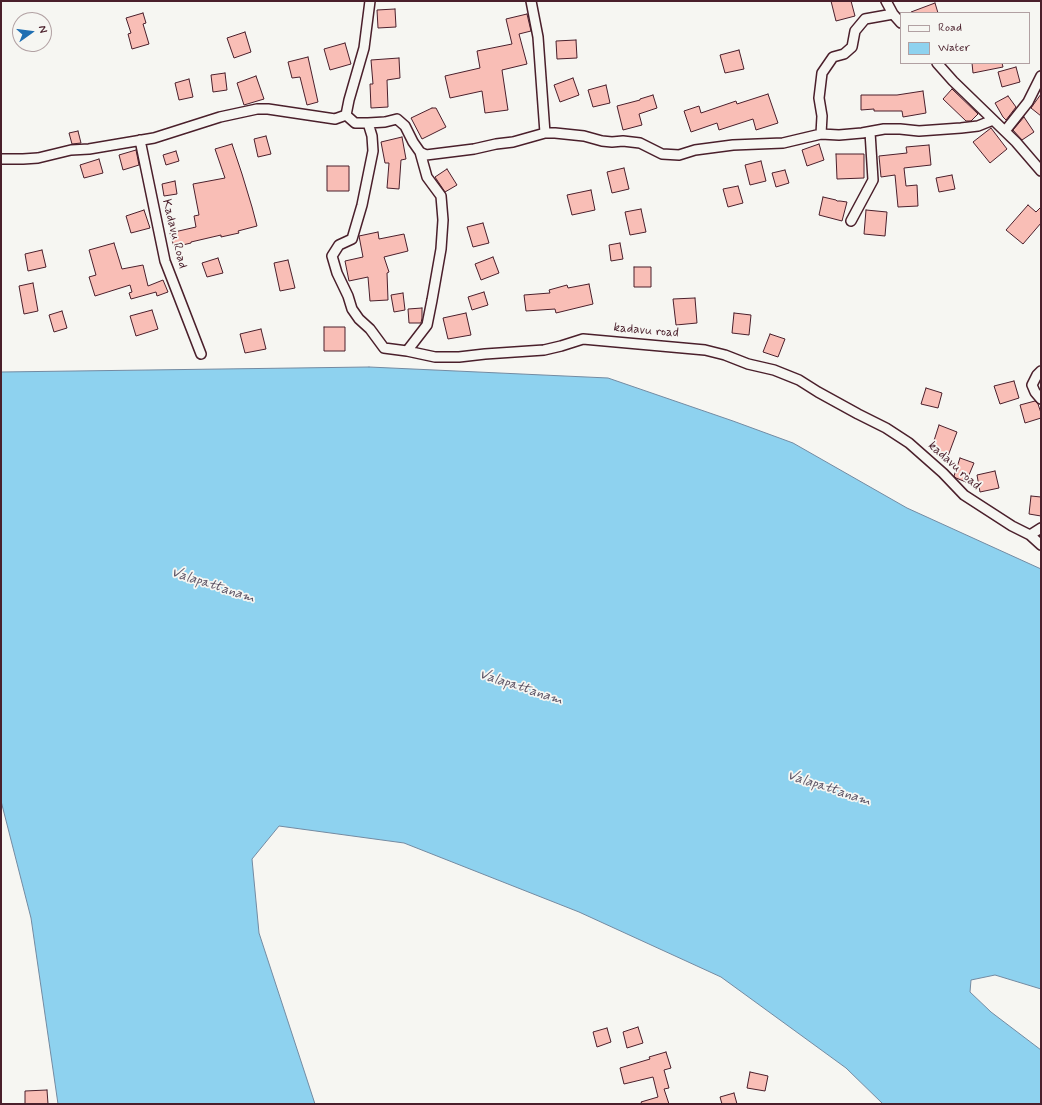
<!DOCTYPE html>
<html>
<head>
<meta charset="utf-8">
<style>
  body { margin:0 }
  #map { position:relative; width:1042px; height:1105px; overflow:hidden; background:#f6f6f2; font-family:Mynerve,sans-serif }
  canvas { display:block }
  .frame { position:absolute; inset:0; border:2px solid #4a1f2b; pointer-events:none }
  .legend { position:absolute; left:900px; top:12px; width:130px; height:52px; box-sizing:border-box; background:#f6f6f2; border:1px solid #b1a0a2; margin:0; padding:5px 7px; list-style:none; font-size:12px; color:#4a1f2b }
  .legend li { display:flex; align-items:center; gap:8px; height:20px }
  .legend b { width:20px; border:1px solid #b1a0a2 }
  .north { position:absolute; left:12px; top:12px; width:40px; height:40px; box-sizing:border-box; background:#f6f6f2; border:1px solid #b1a0a2; border-radius:50%; rotate:76deg; font-size:11px; font-weight:700; line-height:16px; text-align:center; color:#4a1f2b }
  .north::after { content:''; display:block; margin:auto; width:14px; height:18px; background:#1f6fb2; clip-path:polygon(50% 0,100% 100%,50% 72%,0 100%) }
</style>
</head>
<body>
<div id="map">
<canvas width="1042" height="1105"></canvas>
<div class="frame"></div>
<ul class="legend">
<li><b style="height:5px;background:#f6f6f2"></b>Road</li>
<li><b style="height:11px;background:#8ed2ef"></b>Water</li>
</ul>
<div class="north">N</div>
</div>
<script>
const g = document.querySelector('canvas').getContext('2d');
g.lineJoin = 'round';
function fill(path, color) {
  g.fillStyle = color;
  g.fill(path, 'evenodd');
}
function toPath(rows) {
  const path = new Path2D();
  for (const r of rows) {
    path.moveTo(r[0], r[1]);
    for (let i = 2; i < r.length; i += 2) path.lineTo(r[i], r[i + 1]);
  }
  return path;
}
function strokePath(path, color, width, dash) {
  g.strokeStyle = color;
  g.lineWidth = width;
  g.lineCap = dash ? 'butt' : 'round';
  g.setLineDash(dash || []);
  g.stroke(path);
}
function label(font, color, halo, rows, align = 'center') {
  g.font = font + ' Mynerve,sans-serif';
  g.lineWidth = 3.5;
  g.setLineDash([]);
  g.textBaseline = 'middle';
  g.strokeStyle = halo;
  g.fillStyle = color;
  for (const [text, x, y, turn = 0] of rows) {
    g.save();
    g.translate(x, y);
    g.rotate((+turn || 0) * Math.PI / 180);
    g.textAlign = isNaN(turn) ? turn : align;
    if (halo) g.strokeText(text, 0, 0);
    g.fillText(text, 0, 0);
    g.restore();
  }
}
const water = toPath([
  [369,367,608,378,733,421,793,443,907,508,1041,569,1041,989,995,975,971,980,970,992,991,1012,1041,1050,1041,1104,883,1104,846,1068,721,977,579,912,404,843,279,826,252,859,259,933,315,1104,58,1104,31,918,1,801,1,372,369,367]
]);
const building = toPath([
  [831,1,851,1,855,16,836,21,831,1],
  [935,3,938,13,911,13,911,12,935,3],
  [395,9,396,27,378,28,377,10,395,9],
  [143,13,146,23,143,24,149,44,132,49,128,34,131,33,126,18,143,13],
  [527,14,531,31,519,34,527,64,502,70,508,110,485,113,482,91,450,98,445,76,480,68,477,51,512,44,506,19,527,14],
  [245,32,251,52,234,58,227,38,245,32],
  [576,40,577,58,557,59,556,41,576,40],
  [345,43,351,64,330,70,324,49,345,43],
  [739,50,744,69,725,73,720,55,739,50],
  [308,57,318,102,307,105,300,77,292,78,288,62,308,57],
  [399,58,400,78,387,80,388,107,371,108,370,84,373,84,371,60,399,58],
  [972,63,1002,63,1003,67,973,73,972,63],
  [1016,67,1020,82,1002,87,998,72,1016,67],
  [225,73,227,90,213,92,211,75,225,73],
  [256,76,264,99,244,105,237,83,256,76],
  [573,78,579,95,560,102,554,85,573,78],
  [189,79,193,97,179,100,175,83,189,79],
  [606,85,610,103,593,107,588,90,606,85],
  [952,89,978,114,971,121,966,121,943,99,952,89],
  [923,91,926,113,903,117,902,111,874,111,874,109,861,110,861,95,897,95,923,91],
  [768,94,778,123,756,130,753,119,719,130,717,123,691,132,684,111,699,106,701,113,736,101,737,104,768,94],
  [1041,94,1041,116,1031,108,1041,94],
  [653,95,657,108,639,114,642,125,623,130,617,106,640,100,640,99,653,95],
  [1008,96,1016,107,1006,120,1003,117,995,103,1008,96],
  [432,108,436,108,446,127,422,139,411,118,432,108],
  [1024,117,1034,132,1022,140,1013,130,1024,117],
  [991,128,1007,149,990,163,973,142,991,128],
  [78,131,81,143,72,144,69,133,78,131],
  [266,136,271,154,258,157,254,139,266,136],
  [402,137,406,159,401,160,399,189,387,188,389,163,385,163,381,142,402,137],
  [232,144,242,174,252,207,257,226,238,231,239,233,221,237,221,235,191,242,191,243,174,247,170,233,196,227,194,216,199,215,193,184,225,178,215,149,232,144],
  [819,144,824,160,807,166,802,150,819,144],
  [929,145,931,165,904,168,906,186,917,185,918,206,898,207,895,175,881,177,879,156,907,153,906,147,929,145],
  [136,150,139,165,123,170,119,155,136,150],
  [176,151,179,161,166,165,163,155,176,151],
  [836,154,864,154,864,178,837,179,836,154],
  [99,159,103,173,84,178,80,165,99,159],
  [761,161,766,181,750,185,745,165,761,161],
  [327,166,349,166,349,191,327,191,327,166],
  [624,168,629,189,612,193,607,172,624,168],
  [447,169,457,185,445,192,435,177,447,169],
  [785,170,789,183,776,187,772,173,785,170],
  [952,175,955,189,939,192,936,178,952,175],
  [175,181,177,194,164,196,162,184,175,181],
  [738,186,743,203,728,207,723,189,738,186],
  [591,190,595,210,572,215,567,195,591,190],
  [823,197,836,200,837,201,840,201,847,202,842,221,819,215,823,197],
  [1028,205,1036,212,1041,207,1041,223,1023,244,1006,230,1028,205],
  [641,209,646,232,630,235,625,212,641,209],
  [144,210,150,228,131,233,126,216,144,210],
  [866,210,887,212,885,236,864,234,866,210],
  [483,223,489,243,473,247,467,227,483,223],
  [378,232,379,239,404,234,408,251,384,257,389,272,387,273,388,300,370,301,368,277,349,281,345,261,363,257,359,236,378,232],
  [114,243,122,269,143,265,148,286,163,280,168,292,157,296,156,292,131,299,129,293,132,292,130,285,95,296,89,277,96,275,89,250,114,243],
  [620,243,623,259,611,261,609,245,620,243],
  [42,250,46,267,28,271,25,254,42,250],
  [493,257,499,273,481,280,475,264,493,257],
  [218,258,223,273,207,277,202,263,218,258],
  [288,260,295,288,280,291,274,263,288,260],
  [634,267,651,267,651,287,634,287,634,267],
  [33,283,38,311,24,314,19,286,33,283],
  [589,284,593,304,556,313,555,309,526,311,524,295,550,293,549,290,567,285,568,288,589,284],
  [484,292,488,305,472,310,468,297,484,292],
  [403,293,405,310,394,312,391,295,403,293],
  [695,298,697,323,676,325,673,299,695,298],
  [422,308,422,318,421,323,409,323,408,309,422,308],
  [152,310,158,329,136,336,130,316,152,310],
  [62,311,67,328,54,332,49,315,62,311],
  [466,313,471,335,448,339,443,318,466,313],
  [734,313,751,315,749,335,732,333,734,313],
  [324,327,345,327,345,351,324,351,324,327],
  [261,329,266,349,245,353,240,334,261,329],
  [770,334,785,339,778,357,763,352,770,334],
  [1014,381,1019,398,1000,404,994,386,1014,381],
  [926,388,942,393,938,408,921,404,926,388],
  [1035,401,1038,404,1041,413,1041,418,1025,423,1020,405,1035,401],
  [939,425,957,432,948,456,931,450,939,425],
  [960,458,974,463,966,482,956,478,954,476,960,458],
  [995,471,999,488,980,492,977,475,995,471],
  [1031,496,1041,497,1041,516,1029,514,1031,496],
  [638,1027,643,1043,627,1048,623,1032,638,1027],
  [607,1028,611,1042,597,1047,593,1032,607,1028],
  [666,1052,671,1068,664,1070,669,1088,664,1089,669,1104,642,1104,641,1102,658,1097,653,1077,624,1084,620,1068,650,1059,649,1057,666,1052],
  [750,1072,768,1076,765,1091,747,1088,750,1072],
  [47,1090,48,1104,25,1104,25,1091,47,1090],
  [734,1093,737,1104,722,1104,720,1097,734,1093]
]);
const minor = toPath([
  [531,1,538,37,545,133],
  [886,1,893,14,901,23],
  [937,63,953,81,1016,142,1041,171],
  [346,115,355,123,368,123,372,136,373,151,362,205,352,239,339,245,332,256,337,273,348,296,352,309,359,319,370,329,384,348,407,351],
  [368,123,385,122,397,119,405,126,413,142,420,152,426,155,474,149,496,144,513,142,545,133,555,133,584,136,602,141,612,142,623,141,640,143,662,154,679,155,695,150,733,145,783,143,821,134,822,116,819,98,822,73,833,57,844,54,852,47,855,31,865,19,893,14],
  [1005,131,1028,102,1041,76],
  [821,134,839,135,862,133,884,129,900,129,919,131,961,128,978,126,993,120],
  [140,140,165,261,201,354],
  [420,152,427,177,441,196,443,220,441,249,432,300,427,325,407,351,435,357,459,357,485,354,544,350,561,346,583,339,705,350,725,355,748,364,774,370,799,380,818,392,858,414,886,428,909,443,943,473,964,495,1012,526,1030,535,1041,528],
  [1,159,23,159,38,158,71,150,89,149,154,138,220,117,257,109,268,109,335,119,346,115,349,100,364,48,370,1],
  [851,221,873,180,870,132],
  [1041,371,1037,375,1032,385,1035,392,1041,399],
  [1030,535,1041,545]
]);
const streetNames = [
  ["Kadavu Road",174,234,76],
  ["kadavu road",646,331,5],
  ["kadavu road",954,466,42]
];
const waterNames = [
  ["Valapattanam",213,586,18],
  ["Valapattanam",521,688,18],
  ["Valapattanam",829,789,18]
];
fill(water, '#8ed2ef');
strokePath(water, '#738aa1', 1);
fill(building, '#f9beb6');
strokePath(building, '#4a1f2b', 1);
strokePath(minor, '#4a1f2b', 12);
strokePath(minor, '#f6f6f2', 9);
label('13px', '#4a1f2b', '#f6f6f2', streetNames);
label('italic 14px', '#5e5566', '#f6f6f2', waterNames);
</script>
</body>
</html>
